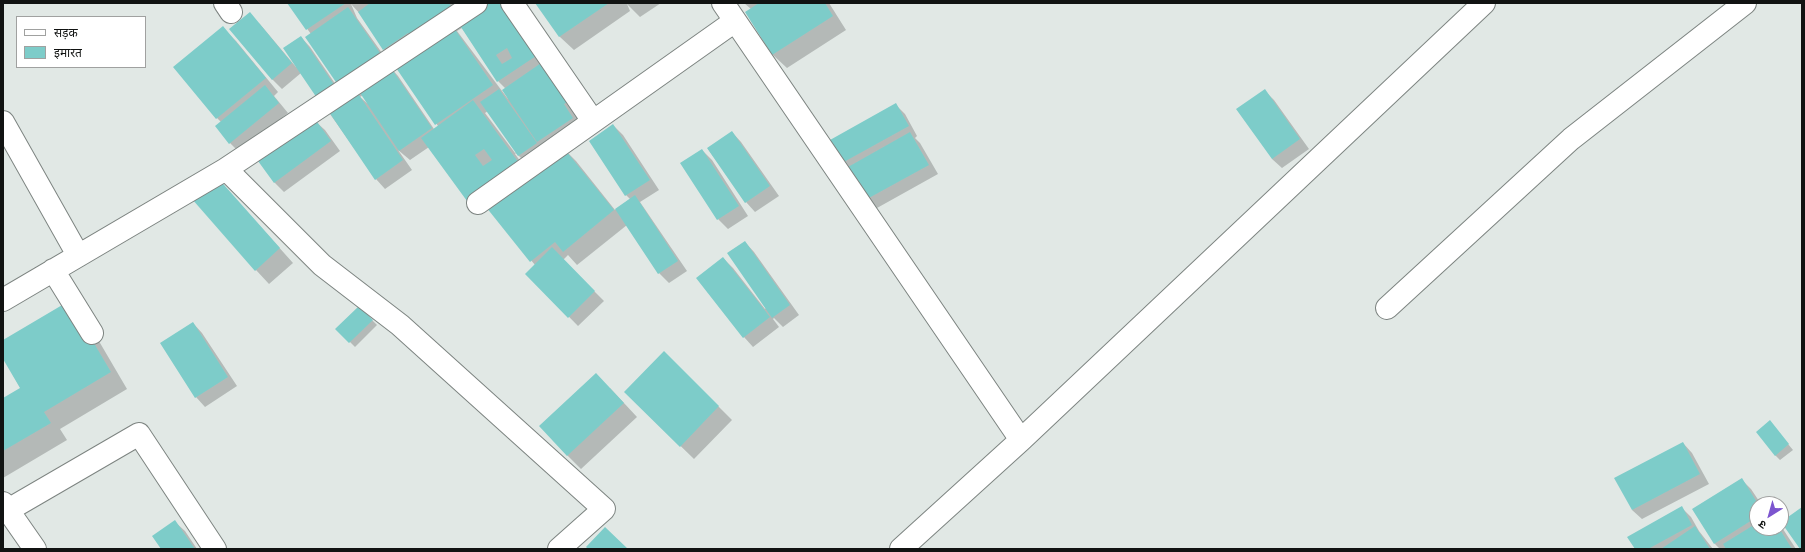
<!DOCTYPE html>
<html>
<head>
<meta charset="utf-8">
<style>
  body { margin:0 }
  #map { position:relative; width:1805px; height:552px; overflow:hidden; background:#e1e8e5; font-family:"Noto Sans","Noto Sans Devanagari",sans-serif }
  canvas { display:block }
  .frame { position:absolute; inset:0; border:4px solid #111312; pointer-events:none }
  .legend { position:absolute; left:16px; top:16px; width:130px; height:52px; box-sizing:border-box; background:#fff; border:1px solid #a0a1a0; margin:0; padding:5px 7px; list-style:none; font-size:12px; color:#111312 }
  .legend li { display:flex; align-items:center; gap:8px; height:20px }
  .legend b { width:20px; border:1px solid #a0a1a0 }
  .north { position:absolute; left:1749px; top:496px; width:40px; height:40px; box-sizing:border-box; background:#fff; border:1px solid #a0a1a0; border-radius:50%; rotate:217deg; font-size:11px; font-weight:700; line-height:16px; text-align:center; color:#111312 }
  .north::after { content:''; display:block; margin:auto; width:14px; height:18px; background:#7c55cf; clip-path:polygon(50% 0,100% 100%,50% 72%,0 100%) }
</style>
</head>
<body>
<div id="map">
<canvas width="1805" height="552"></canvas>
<div class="frame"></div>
<ul class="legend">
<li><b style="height:5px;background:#fff"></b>सड़क</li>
<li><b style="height:11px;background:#7dccc9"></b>इमारत</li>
</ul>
<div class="north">उ</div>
</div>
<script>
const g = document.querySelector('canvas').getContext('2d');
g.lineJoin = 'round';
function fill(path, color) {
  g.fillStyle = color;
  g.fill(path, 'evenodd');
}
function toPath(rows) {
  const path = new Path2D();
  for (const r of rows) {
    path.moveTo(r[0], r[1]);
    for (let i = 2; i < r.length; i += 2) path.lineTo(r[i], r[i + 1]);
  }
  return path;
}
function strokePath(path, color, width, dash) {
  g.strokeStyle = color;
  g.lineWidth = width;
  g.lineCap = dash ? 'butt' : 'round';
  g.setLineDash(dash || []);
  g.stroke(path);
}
const shadow = toPath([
  [288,3,452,3,462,18,469,3,503,3,583,114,577,118,586,132,563,148,576,161,615,210,630,199,626,195,613,125,623,135,659,190,640,202,687,271,669,283,659,273,627,225,577,265,568,255,563,260,604,301,578,326,527,274,535,265,489,209,481,214,468,200,429,147,410,160,398,150,412,170,385,189,376,179,301,73,282,89,272,79,259,23,296,67,301,37,310,47,347,101,311,34],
  [351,4,361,15,384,49,395,61,438,126,434,129,398,76,391,68,392,67,357,18],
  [462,28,498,81,505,88,508,99,457,31],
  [363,95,368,104,360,97],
  [488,111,516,152,515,153,485,113],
  [516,153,528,165,529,173,515,154],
  [536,3,661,3,640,17,627,4,630,11,574,50,560,37],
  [744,3,829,3,846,30,787,68,773,55,746,12,751,9],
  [223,28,236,41,278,92,274,96,288,113,239,152,230,143,221,122,217,118],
  [1264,90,1274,100,1309,149,1282,168,1272,159],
  [895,104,905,114,917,136,915,138,920,143,938,174,877,208,868,199,843,162],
  [315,121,325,130,340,151,284,192,275,183,259,161],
  [732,132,741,142,779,196,755,212,746,202,708,149],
  [702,150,712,160,748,216,728,229,718,219],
  [217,178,293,263,269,284,256,270],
  [745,242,754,252,799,315,783,327,774,318,773,319,779,327,753,347,744,337,698,278,723,258,733,268,765,309,766,308],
  [359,307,377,325,355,347,337,329],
  [86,319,127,389,60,429,67,440,3,478,3,399,21,389,3,357,3,341],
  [193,323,202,333,237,386,205,407,196,397],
  [664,352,732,420,694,459,625,392],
  [610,388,637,417,581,469,567,455],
  [1774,427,1793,450,1780,460,1775,455],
  [1683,443,1692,453,1709,484,1642,519,1632,510],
  [1742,480,1751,489,1761,504,1757,504,1757,528,1781,528,1781,526,1796,549,1720,549,1715,544,1694,510],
  [1682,508,1691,517,1699,531,1713,549,1636,549],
  [175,522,185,531,197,549,163,549]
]);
const building = toPath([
  [287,3,346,3,306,30],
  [370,3,449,3,454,11,412,39,408,33,383,50,358,12],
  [483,3,500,3,536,56,497,82,457,21],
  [507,48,512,58,502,64,496,55],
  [535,3,609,3,559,37],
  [759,3,825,3,833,16,772,55,745,12],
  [348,7,380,53,361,66,365,71,340,88,305,37],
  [250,12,292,63,272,80,229,29],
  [450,22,493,85,435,125,392,62],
  [223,26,266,78,216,119,173,67],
  [301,36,339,92,321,104,283,48],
  [544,61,570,100,564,104,573,118,537,142,502,90],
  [389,65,432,128,399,151,356,87],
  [265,85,279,103,229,144,215,126],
  [499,89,537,143,518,156,480,102],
  [1265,89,1300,139,1272,159,1236,109],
  [357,92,403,160,375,180,329,112],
  [473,100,519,163,467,201,421,138],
  [484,149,492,160,483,166,475,155],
  [896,103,909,126,842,163,830,140],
  [315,119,331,141,274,183,258,161],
  [613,124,650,180,625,196,589,141],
  [732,131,770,186,745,203,707,148],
  [910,132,929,165,867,199,848,167],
  [562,146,614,210,563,252,555,242,530,262,486,207],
  [702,149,739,206,717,220,680,163],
  [217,177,280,248,255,271,192,199],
  [635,195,678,261,658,274,615,209],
  [745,241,790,305,772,318,727,253],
  [552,247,595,291,568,318,525,274],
  [723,257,770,317,743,338,696,278],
  [69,301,111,372,44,412,51,423,3,451,3,398,20,388,3,359,3,340],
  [359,306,373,320,349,343,335,329],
  [193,322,228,377,195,398,160,343],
  [664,351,719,406,680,447,624,392],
  [596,373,624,403,567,456,539,426],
  [1770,420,1789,444,1775,456,1756,432],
  [1683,442,1700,474,1632,510,1614,478],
  [1742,478,1758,504,1757,517,1714,544,1692,509],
  [1682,506,1692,525,1648,549,1635,549,1627,537],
  [1802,507,1802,547,1800,549,1781,522],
  [175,520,195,549,161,549,152,536],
  [1757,523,1757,528,1779,528,1792,549,1726,549,1723,544],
  [1695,526,1710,549,1661,549],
  [605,527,628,549,588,549,586,547]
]);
const minor = toPath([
  [225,3,231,12],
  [512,3,593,121],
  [723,3,1021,440],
  [3,122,78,255],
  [226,169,322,265,400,325,604,509,559,549],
  [478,203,735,21],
  [53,270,92,333],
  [3,300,226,169,476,3],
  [1387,308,1571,139,1745,3],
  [3,503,35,549],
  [3,513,139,434,215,549],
  [901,549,1021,440,1484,3]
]);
fill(shadow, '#0003');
fill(building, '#7dccc9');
strokePath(minor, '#7d8481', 24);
strokePath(minor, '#fff', 22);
</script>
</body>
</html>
